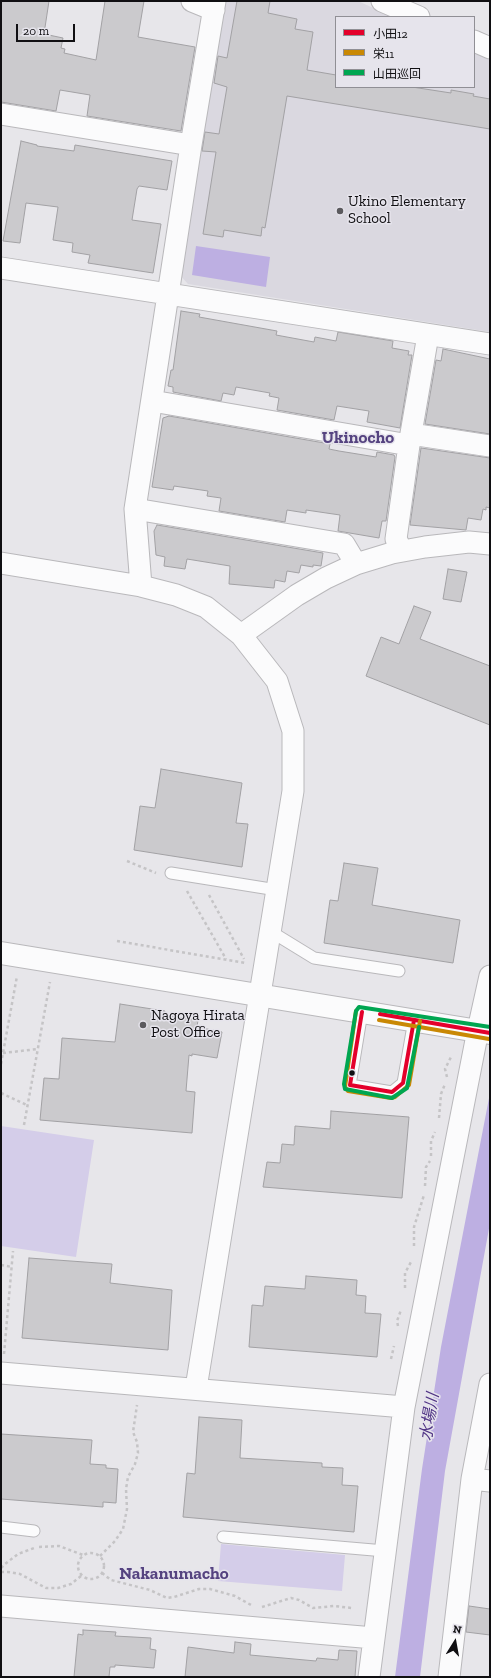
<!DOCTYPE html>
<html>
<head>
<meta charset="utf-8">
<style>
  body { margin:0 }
  #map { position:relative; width:491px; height:1678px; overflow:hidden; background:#e7e6ea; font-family:"Zilla Slab","Noto Sans JP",serif }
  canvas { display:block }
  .frame { position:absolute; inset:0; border:2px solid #100f12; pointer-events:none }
  .legend { position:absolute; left:335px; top:16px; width:140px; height:72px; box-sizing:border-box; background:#e6e4ec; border:1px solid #908f95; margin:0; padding:5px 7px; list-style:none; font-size:12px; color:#100f12 }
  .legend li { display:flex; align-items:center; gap:8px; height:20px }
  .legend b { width:20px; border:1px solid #908f95 }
  .north { position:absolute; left:435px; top:1622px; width:40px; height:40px; -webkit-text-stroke:3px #e6e4ec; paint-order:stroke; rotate:11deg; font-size:11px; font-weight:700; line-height:16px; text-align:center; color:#100f12 }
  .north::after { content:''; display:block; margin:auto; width:14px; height:18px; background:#100f12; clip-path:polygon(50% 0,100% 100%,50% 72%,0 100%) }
  .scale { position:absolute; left:16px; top:24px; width:59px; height:18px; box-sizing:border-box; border:2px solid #100f12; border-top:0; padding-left:5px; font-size:12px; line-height:14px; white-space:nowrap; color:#100f12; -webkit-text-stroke:3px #e6e4ec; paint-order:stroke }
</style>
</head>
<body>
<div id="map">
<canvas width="491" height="1678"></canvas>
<div class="frame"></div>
<ul class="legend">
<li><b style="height:5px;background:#e4002b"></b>小田12</li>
<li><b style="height:5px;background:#c98804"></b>栄11</li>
<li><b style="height:5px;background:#00a651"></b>山田巡回</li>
</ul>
<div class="north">N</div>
<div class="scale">20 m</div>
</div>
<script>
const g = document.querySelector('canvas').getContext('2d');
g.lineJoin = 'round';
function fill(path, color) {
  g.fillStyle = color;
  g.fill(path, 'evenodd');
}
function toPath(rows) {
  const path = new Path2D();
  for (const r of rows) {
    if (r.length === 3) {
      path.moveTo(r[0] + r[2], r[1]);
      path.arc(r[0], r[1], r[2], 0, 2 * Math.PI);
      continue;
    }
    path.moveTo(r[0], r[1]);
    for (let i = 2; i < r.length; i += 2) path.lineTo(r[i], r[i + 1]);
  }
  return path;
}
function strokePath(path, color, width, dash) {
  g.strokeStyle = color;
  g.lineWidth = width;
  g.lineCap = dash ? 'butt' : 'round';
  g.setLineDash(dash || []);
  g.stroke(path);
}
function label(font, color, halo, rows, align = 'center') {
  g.font = font + ' "Zilla Slab","Noto Sans JP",serif';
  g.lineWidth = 3;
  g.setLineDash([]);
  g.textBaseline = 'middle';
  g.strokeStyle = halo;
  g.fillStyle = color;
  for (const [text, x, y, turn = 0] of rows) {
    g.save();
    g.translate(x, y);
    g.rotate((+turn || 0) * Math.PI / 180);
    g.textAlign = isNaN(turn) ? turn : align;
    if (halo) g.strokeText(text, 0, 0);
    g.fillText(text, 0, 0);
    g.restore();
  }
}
const built = toPath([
  [222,1,358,1,393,17,336,17,336,87,474,87,474,53,490,60,490,332,188,284,179,274]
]);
const green = toPath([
  [1,1126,94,1140,76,1257,1,1246],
  [221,1544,345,1555,342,1591,218,1581]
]);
const water = toPath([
  [196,246,270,257,266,287,192,275],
  [490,1093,490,1223,445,1471,420,1677,395,1677,422,1469,441,1347]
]);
const building = toPath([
  [1,1,49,1,44,34,63,38,61,48,65,49,64,53,96,60,105,1,144,1,138,37,195,47,181,131,87,116,90,95,60,90,56,111,1,102,1,1],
  [237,1,270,1,268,13,297,19,295,29,313,32,307,70,336,75,336,87,412,87,451,93,451,90,474,94,473,96,490,99,490,129,287,96,265,228,262,227,261,236,224,230,223,237,203,234,216,152,202,151,205,132,219,134,227,87,214,83,218,56,227,58,237,1],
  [21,141,37,145,37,146,74,151,75,145,172,161,167,190,139,186,137,189,132,220,161,224,153,273,88,263,90,255,72,252,73,243,53,240,58,207,26,203,20,243,3,241,21,141],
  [181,311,200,314,199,317,277,331,276,335,314,342,315,337,336,341,338,332,393,341,392,348,409,351,408,355,412,355,400,428,367,422,369,411,337,406,334,420,277,410,279,398,269,396,270,393,236,387,234,395,223,393,221,401,173,392,173,387,168,386,171,370,173,370,181,311],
  [443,349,490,359,490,434,425,424,436,360,441,361,443,349],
  [169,416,330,444,329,449,339,451,376,457,377,452,394,455,395,457,386,521,382,521,379,538,338,531,340,515,306,510,306,513,287,510,285,522,219,511,221,498,207,496,208,491,174,486,173,490,152,487,163,418,169,416],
  [421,448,490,458,490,508,486,507,486,510,483,509,481,520,468,518,466,530,410,525,421,448],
  [157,525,323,553,321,566,313,565,313,567,301,565,299,573,287,571,285,582,275,580,274,588,229,584,230,566,187,559,185,569,164,566,165,557,156,555,154,531,157,525],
  [448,569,467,572,461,602,443,599,448,569],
  [414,606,431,612,420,639,490,666,490,725,366,676,381,637,399,644,414,606],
  [161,769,242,783,236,823,248,824,242,867,134,850,140,806,155,808,161,769],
  [344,863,378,868,372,905,460,920,453,963,324,943,330,900,338,901,344,863],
  [120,1004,165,1011,164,1015,198,1020,197,1027,222,1032,217,1058,192,1054,192,1056,189,1055,186,1091,195,1092,192,1133,40,1120,44,1078,59,1079,62,1038,115,1042,120,1004],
  [331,1111,409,1117,402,1198,263,1187,267,1162,280,1163,282,1144,294,1145,295,1126,330,1129,331,1111],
  [29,1258,112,1264,110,1283,172,1290,168,1350,22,1338,29,1258],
  [306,1276,357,1280,356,1295,366,1296,365,1313,381,1314,377,1357,249,1347,252,1305,263,1306,265,1286,305,1289,306,1276],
  [199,1417,242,1420,240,1458,322,1463,322,1467,343,1468,342,1485,358,1486,354,1532,183,1517,187,1473,195,1474,199,1417],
  [1,1434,92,1440,90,1464,106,1465,106,1468,118,1469,116,1503,103,1502,103,1507,1,1499,1,1434],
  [469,1606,490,1609,490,1635,466,1632,469,1606],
  [83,1630,116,1632,115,1636,151,1638,150,1649,156,1650,154,1668,115,1665,115,1667,110,1667,109,1677,74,1677,78,1634,83,1635,83,1630],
  [235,1642,251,1644,250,1655,316,1661,317,1658,338,1660,339,1650,357,1651,355,1677,185,1677,188,1647,234,1653,235,1642]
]);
const path = toPath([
  [127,861,156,873],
  [187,891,226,959],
  [209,895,244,959],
  [117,941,245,963],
  [3,1053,38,1049],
  [1,1064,17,976],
  [447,1077,445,1069,451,1057],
  [1,1093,27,1105],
  [439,1118,441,1094,445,1084],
  [24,1125,50,982],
  [431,1156,431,1141,435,1132],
  [425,1186,426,1167,430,1161],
  [414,1246,414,1227,424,1195],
  [1,1265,12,1267],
  [405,1288,405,1273,411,1262],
  [398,1326,397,1321,401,1310],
  [4,1354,13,1251],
  [391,1359,394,1346],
  [39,1547,59,1546,83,1555],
  [91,1566,13],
  [100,1556,115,1541,123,1529,127,1509,126,1489,128,1477,135,1464,138,1453,137,1442,133,1432,137,1405],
  [1,1568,5,1564,18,1554,34,1548],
  [1,1572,8,1572,20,1574,46,1588,58,1588,71,1584,81,1576],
  [102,1573,111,1580,150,1590,167,1598,174,1597,199,1589,210,1589,235,1596,251,1605],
  [262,1607,291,1598,299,1600,313,1608,334,1606,352,1608]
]);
const service = toPath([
  [171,873,277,890],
  [270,931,314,958,399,971],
  [362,1012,350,1085,392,1092,403,1083,414,1020],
  [1,1527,34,1531],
  [223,1537,385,1551]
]);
const minor = toPath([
  [192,1,214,10],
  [382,1,419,17],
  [474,41,490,48],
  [1,114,191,145],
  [1,268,490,344],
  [152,401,409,445],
  [411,434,490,446],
  [135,509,344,544,356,564],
  [402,551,396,539,409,445,428,335],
  [1,563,141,586,176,595,206,607,241,635,277,681,293,731,293,791,196,1388],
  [141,586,135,509,191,145,215,1],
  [241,635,297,595,326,578,356,564,392,553,425,547,469,542,490,544],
  [1,1373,404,1407],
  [472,1479,490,1481],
  [1,1606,374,1638],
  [369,1677,404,1407,478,1030,490,976],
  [449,1677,472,1479,490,1384]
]);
const tertiary = toPath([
  [1,953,490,1033]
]);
const bus1 = toPath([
  [362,1012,350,1085,392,1092,403,1083,414,1020],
  [380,1014,490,1033]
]);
const bus2 = toPath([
  [356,1011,345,1087,348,1091,391,1098,395,1097,409,1085,420,1021],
  [379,1020,489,1039]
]);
const bus3 = toPath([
  [419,1027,407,1088,392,1098,345,1089,344,1084,356,1011,359,1007,490,1027]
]);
const markers = [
  [340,211,4,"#5b5a5e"],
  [143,1025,4,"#5b5a5e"],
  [352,1073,3.5,"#100f12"]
];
const poiNames = [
  ["Ukino Elementary",348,202],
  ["School",348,219],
  ["Nagoya Hirata",151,1016],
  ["Post Office",151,1033]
];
const waterNames = [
  ["水場川",430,1417,-81]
];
const quarterNames = [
  ["Ukinocho",358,438],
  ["Nakanumacho",174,1574]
];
fill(built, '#dad8e0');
fill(green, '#d4cde9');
fill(water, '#bdafe2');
fill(building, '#cbcacd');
strokePath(building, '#a2a1a4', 1);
strokePath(service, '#b9b8bb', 13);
strokePath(minor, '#b9b8bb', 23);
strokePath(tertiary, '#b9b8bb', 24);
strokePath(path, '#c5c4c6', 2.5, [3, 3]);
strokePath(service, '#fbfbfc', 11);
strokePath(minor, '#fbfbfc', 21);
strokePath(tertiary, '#fbfbfc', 22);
strokePath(bus1, '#e4002b', 4);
strokePath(bus2, '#c98804', 4);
strokePath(bus3, '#00a651', 4);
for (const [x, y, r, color] of markers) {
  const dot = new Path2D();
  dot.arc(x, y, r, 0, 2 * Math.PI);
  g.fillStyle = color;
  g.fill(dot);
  strokePath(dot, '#e6e4ec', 1.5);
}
label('15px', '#100f12', '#e6e4ec', poiNames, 'left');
label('italic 16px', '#503485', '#e6e4ec', waterNames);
label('bold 17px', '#554380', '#e6e4ec', quarterNames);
</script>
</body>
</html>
